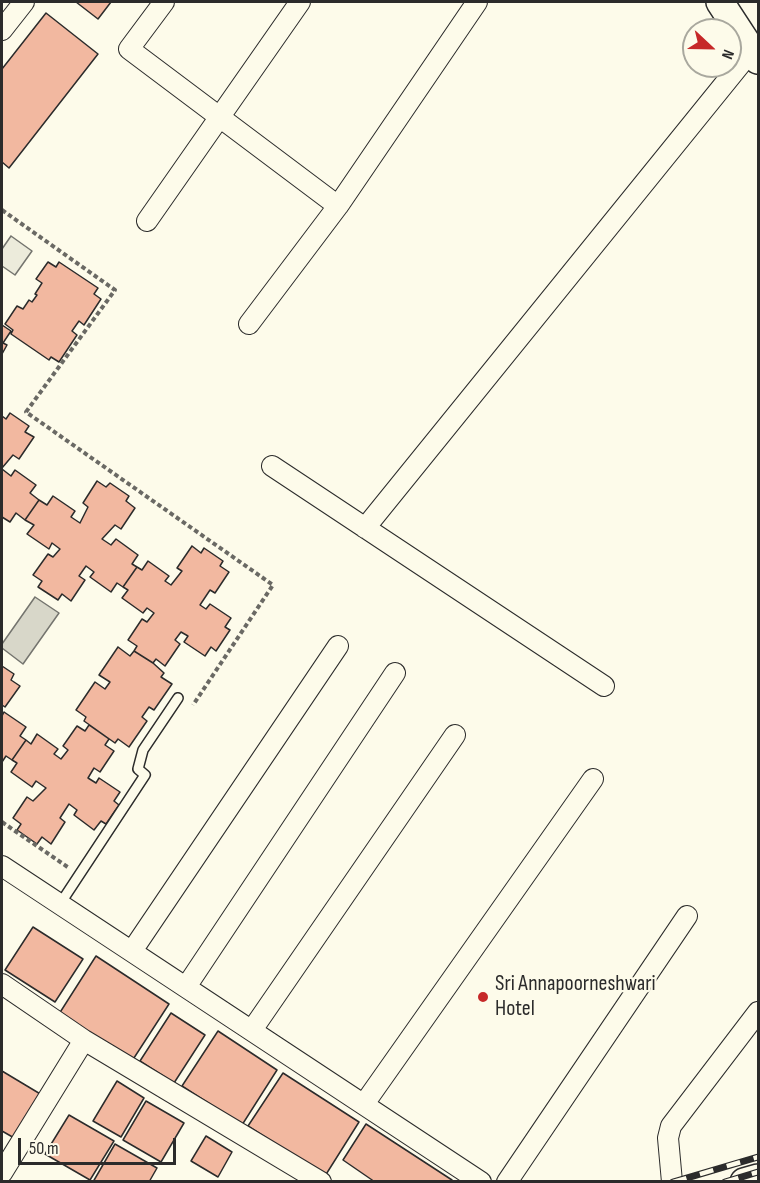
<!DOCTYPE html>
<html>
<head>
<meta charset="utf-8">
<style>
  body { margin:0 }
  #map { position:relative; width:760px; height:1183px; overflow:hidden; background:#fdfbea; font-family:"Sofia Sans Condensed",sans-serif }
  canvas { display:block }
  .frame { position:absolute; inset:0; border:3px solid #2b2b2b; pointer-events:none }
  .north { position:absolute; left:682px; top:18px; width:60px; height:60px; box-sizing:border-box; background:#fdfbea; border:2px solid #a9a89e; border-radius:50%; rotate:112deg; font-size:16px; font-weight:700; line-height:24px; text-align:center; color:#2b2b2b }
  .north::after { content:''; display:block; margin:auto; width:21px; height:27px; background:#c62828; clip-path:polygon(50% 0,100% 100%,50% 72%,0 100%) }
  .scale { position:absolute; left:18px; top:1138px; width:158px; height:27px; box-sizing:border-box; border:3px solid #2b2b2b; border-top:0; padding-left:8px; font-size:18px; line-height:21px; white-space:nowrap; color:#2b2b2b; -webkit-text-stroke:4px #fdfbea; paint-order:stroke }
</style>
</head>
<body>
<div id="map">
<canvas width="760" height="1183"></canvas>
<div class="frame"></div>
<div class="north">N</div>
<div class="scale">50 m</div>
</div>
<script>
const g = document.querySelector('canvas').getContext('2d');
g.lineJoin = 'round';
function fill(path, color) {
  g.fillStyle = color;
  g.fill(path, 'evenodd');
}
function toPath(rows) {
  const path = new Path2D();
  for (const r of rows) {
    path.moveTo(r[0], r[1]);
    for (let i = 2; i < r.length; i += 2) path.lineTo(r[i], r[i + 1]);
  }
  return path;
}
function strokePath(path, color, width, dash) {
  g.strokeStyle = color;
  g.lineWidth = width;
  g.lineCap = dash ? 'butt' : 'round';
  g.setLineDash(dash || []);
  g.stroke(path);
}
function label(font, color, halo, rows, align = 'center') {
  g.font = font + ' "Sofia Sans Condensed",sans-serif';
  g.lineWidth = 4.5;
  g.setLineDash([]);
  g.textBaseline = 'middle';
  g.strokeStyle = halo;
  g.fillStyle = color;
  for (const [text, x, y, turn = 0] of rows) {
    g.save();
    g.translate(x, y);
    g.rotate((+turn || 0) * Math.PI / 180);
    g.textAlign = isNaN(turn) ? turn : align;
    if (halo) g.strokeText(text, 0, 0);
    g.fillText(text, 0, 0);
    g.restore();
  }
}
const green = toPath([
  [11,236,32,251,15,275,2,266,2,249,11,236]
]);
const water = toPath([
  [35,597,59,613,23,664,2,648,2,644,35,597]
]);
const building = toPath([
  [76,2,111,2,98,19,76,2],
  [46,13,98,54,9,168,2,162,2,69,46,13],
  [48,262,56,267,59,262,98,288,94,294,101,299,84,325,79,321,72,331,77,335,59,362,51,357,49,360,11,334,13,330,5,324,17,306,23,309,29,300,32,302,37,295,35,294,42,283,36,279,48,262],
  [2,325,11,331,3,343,7,345,2,354,2,325],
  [10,413,29,426,25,432,34,437,19,459,13,455,2,468,2,416,6,419,10,413],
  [2,469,11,476,15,470,36,485,30,493,39,500,25,520,16,513,10,522,2,517,2,469],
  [97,481,106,487,110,483,129,496,126,501,135,508,121,529,115,525,102,539,111,545,116,539,138,555,132,564,137,567,123,587,117,583,111,592,90,577,94,572,86,566,79,576,85,580,71,601,62,594,58,600,38,587,42,581,33,575,48,554,53,557,60,549,52,543,49,549,27,534,34,525,25,520,39,500,47,505,53,496,75,511,71,517,80,523,88,507,83,503,97,481],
  [192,546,201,553,204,548,223,561,220,566,229,572,215,593,210,590,200,605,206,609,210,604,231,618,225,627,230,630,216,651,211,647,205,656,184,642,188,636,181,632,175,640,180,644,165,666,156,659,153,663,134,651,137,646,128,640,142,619,147,622,154,613,147,608,143,613,122,598,128,590,123,587,137,567,142,570,148,561,169,576,165,581,171,585,182,571,177,568,192,546],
  [118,647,130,656,134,651,153,663,164,673,161,677,172,684,154,710,149,707,142,717,147,721,129,747,118,739,115,743,84,721,86,717,76,710,95,682,105,689,110,682,99,675,118,647],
  [2,666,14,674,11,680,20,686,5,707,2,705,2,666],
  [4,712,26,727,20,736,26,740,12,760,6,756,2,762,2,716,4,712],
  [89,725,109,739,105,745,114,751,100,772,94,768,88,778,96,783,99,778,120,792,114,801,119,805,106,824,101,821,94,830,74,815,77,810,69,804,60,818,65,822,51,844,42,837,37,844,17,830,21,824,13,818,27,797,33,801,46,788,36,781,32,787,11,772,17,763,12,760,26,740,31,744,37,734,58,749,54,754,61,759,68,750,63,746,77,726,85,731,89,725],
  [33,927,83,959,55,1002,5,970,33,927],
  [96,956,169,1004,132,1061,59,1014,96,956],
  [171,1013,205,1035,174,1083,140,1061,171,1013],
  [218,1031,277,1070,242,1125,182,1086,218,1031],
  [2,1071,42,1095,16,1139,2,1131,2,1071],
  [283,1073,359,1122,325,1176,248,1126,283,1073],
  [117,1081,144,1098,121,1137,93,1121,117,1081],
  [146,1101,184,1123,161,1162,123,1140,146,1101],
  [69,1115,114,1141,90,1180,45,1154,69,1115],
  [366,1124,452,1180,451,1182,375,1182,343,1160,366,1124],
  [206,1136,232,1152,218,1177,191,1161,206,1136],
  [115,1144,157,1168,149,1182,93,1182,115,1144]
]);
const path = toPath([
  [2,210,115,290,26,412,273,585,193,705],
  [2,822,69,868]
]);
const lane = toPath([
  [60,904,145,775,138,769,143,750,178,698]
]);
const street = toPath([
  [164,2,129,49,338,206],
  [2,30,24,2],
  [147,221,300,2],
  [249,324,338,206,477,2],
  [272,466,604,686],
  [365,528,752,50],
  [2,866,481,1182],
  [132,951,338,646],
  [2,984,84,1040,321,1182],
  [186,987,395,673],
  [252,1030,455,735],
  [364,1104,593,779],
  [2,1173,84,1040],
  [507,1182,687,916],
  [672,1182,668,1138,671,1126,758,1012]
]);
const secondary = toPath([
  [720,2,758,60],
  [744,1182,758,1178]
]);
const rail = toPath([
  [673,1182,758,1157],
  [725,1182,758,1172]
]);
const markers = [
  [483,997,6,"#c62828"]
];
const poiNames = [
  ["Sri Annapoorneshwari",495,984],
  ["Hotel",495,1009]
];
fill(green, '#ecebdb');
strokePath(green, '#74746e', 1.5);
fill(water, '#d8d7c9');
strokePath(water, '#74746e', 1.5);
fill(building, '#f2b8a0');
strokePath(building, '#2b2b2b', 1.5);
strokePath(lane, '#2b2b2b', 12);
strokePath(street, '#2b2b2b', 22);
strokePath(secondary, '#2b2b2b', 30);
strokePath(path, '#6a6964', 4, [4.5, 3]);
strokePath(lane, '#fdfbea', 9);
strokePath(street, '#fdfbea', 20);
strokePath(secondary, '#fdfbea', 27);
strokePath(rail, '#2b2b2b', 7);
strokePath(rail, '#fdfbea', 4.5, [14]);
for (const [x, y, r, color] of markers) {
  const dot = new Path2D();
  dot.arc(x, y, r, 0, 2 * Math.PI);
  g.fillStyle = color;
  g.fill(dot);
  strokePath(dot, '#fdfbea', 2);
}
label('22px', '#2b2b2b', '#fdfbea', poiNames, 'left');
</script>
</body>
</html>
